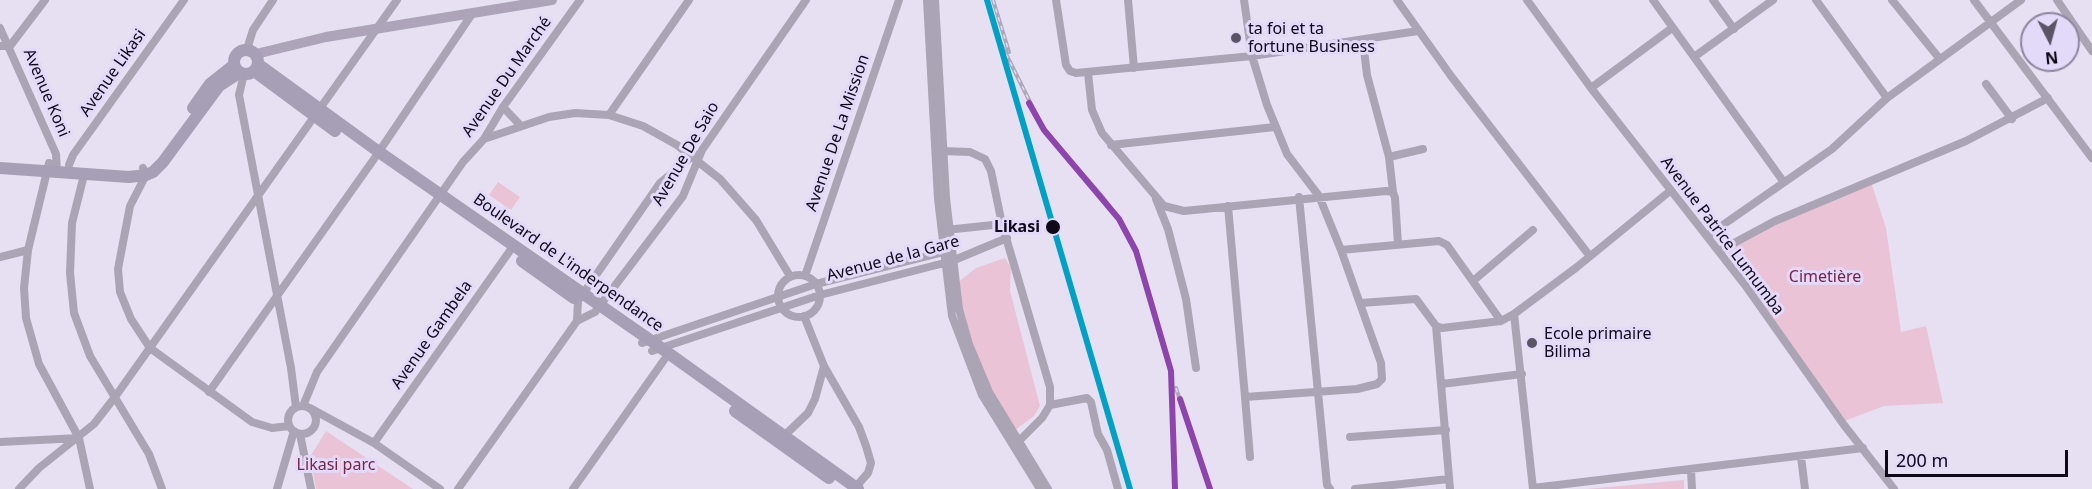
<!DOCTYPE html>
<html>
<head>
<meta charset="utf-8">
<style>
  body { margin:0 }
  #map { position:relative; width:2092px; height:489px; overflow:hidden; background:#e6e0f2; font-family:"Noto Sans",sans-serif }
  canvas { display:block }
  .north { position:absolute; left:2020px; top:12px; width:60px; height:60px; box-sizing:border-box; background:#e3d9f9; border:2px solid #8e859f; border-radius:50%; rotate:174deg; font-size:16px; font-weight:700; line-height:24px; text-align:center; color:#0f0819 }
  .north::after { content:''; display:block; margin:auto; width:21px; height:27px; background:#5a5465; clip-path:polygon(50% 0,100% 100%,50% 72%,0 100%) }
  .scale { position:absolute; left:1885px; top:450px; width:183px; height:27px; box-sizing:border-box; border:3px solid #0f0819; border-top:0; padding-left:8px; font-size:18px; line-height:21px; white-space:nowrap; color:#0f0819; -webkit-text-stroke:4px #e3d9f9; paint-order:stroke }
</style>
</head>
<body>
<div id="map">
<canvas width="2092" height="489"></canvas>
<div class="north">N</div>
<div class="scale">200 m</div>
</div>
<script>
const g = document.querySelector('canvas').getContext('2d');
g.lineJoin = 'round';
function fill(path, color) {
  g.fillStyle = color;
  g.fill(path, 'evenodd');
}
function toPath(rows) {
  const path = new Path2D();
  for (const r of rows) {
    if (r.length === 3) {
      path.moveTo(r[0] + r[2], r[1]);
      path.arc(r[0], r[1], r[2], 0, 2 * Math.PI);
      continue;
    }
    path.moveTo(r[0], r[1]);
    for (let i = 2; i < r.length; i += 2) path.lineTo(r[i], r[i + 1]);
  }
  return path;
}
function strokePath(path, color, width, dash) {
  g.strokeStyle = color;
  g.lineWidth = width;
  g.lineCap = dash ? 'butt' : 'round';
  g.setLineDash(dash || []);
  g.stroke(path);
}
function label(font, color, halo, rows, align = 'center') {
  g.font = font + ' "Noto Sans",sans-serif';
  g.lineWidth = 6;
  g.setLineDash([]);
  g.textBaseline = 'middle';
  g.strokeStyle = halo;
  g.fillStyle = color;
  for (const [text, x, y, turn = 0] of rows) {
    g.save();
    g.translate(x, y);
    g.rotate((+turn || 0) * Math.PI / 180);
    g.textAlign = isNaN(turn) ? turn : align;
    if (halo) g.strokeText(text, 0, 0);
    g.fillText(text, 0, 0);
    g.restore();
  }
}
const green = toPath([
  [498,182,520,197,511,210,489,195],
  [1871,182,1886,228,1901,332,1926,326,1943,403,1884,406,1842,422,1724,248],
  [1005,258,1011,268,1010,291,1040,406,1034,416,1015,430,993,396,961,311,957,283,976,268],
  [326,431,413,489,316,489,310,457],
  [1684,480,1684,489,1587,489]
]);
const minor = toPath([
  [927,0,938,199,952,316,982,395,1040,489],
  [935,0,946,198,959,309,969,344,989,392,1048,489],
  [1056,0,1066,65,1070,71,1076,73,1252,56,1418,31],
  [1128,0,1134,68],
  [1397,0,1451,76,1589,255],
  [1527,0,1591,88,1745,285,1844,425,1894,489],
  [1653,0,1783,181],
  [1713,0,1734,29],
  [1816,0,1887,98],
  [1892,0,1939,58],
  [1974,0,2092,158],
  [2057,0,2092,51],
  [0,28,56,154,57,172],
  [1363,41,1367,75,1389,157,1393,192],
  [0,46,10,46,45,0],
  [247,49,253,30,273,0],
  [1694,57,1773,0],
  [1088,73,1092,110,1102,133,1164,206,1184,211,1386,191,1393,192,1395,198,1398,244],
  [244,74,239,95,291,368,296,407],
  [1986,84,2012,119],
  [1591,88,1672,28],
  [503,107,521,126],
  [609,115,689,0],
  [484,139,549,117,575,113,609,115,643,126,677,145,720,179,756,220,790,276],
  [1111,145,1275,127],
  [941,151,970,152,985,159,991,171,1002,224,1050,387,1050,405,1042,418,1016,444],
  [1389,157,1423,149],
  [49,163,28,250,24,288,26,318,39,364,79,438,90,489],
  [69,165,73,155,184,0],
  [143,168,146,175,130,206,118,269,120,292,131,319,150,348,252,422,272,428,289,426],
  [84,175,72,223,70,273,74,313,90,356,149,454,162,489],
  [1299,197,1327,485,1330,489],
  [1156,199,1168,229,1186,299,1196,368],
  [1228,206,1245,397,1357,389,1377,384,1382,379,1381,363,1341,250,1319,196,1287,154,1267,105,1252,56,1244,0],
  [946,230,1002,224],
  [1707,236,1832,149,1887,98,2021,0],
  [1341,250,1439,241,1447,245,1501,321],
  [1719,251,1775,221,1966,141,2048,98],
  [0,257,28,250],
  [799,296,21],
  [805,276,899,0],
  [1473,281,1533,230],
  [1361,303,1416,299,1436,326,1442,328,1501,321,1514,314,1577,267,1670,191],
  [1514,314,1533,489],
  [804,316,824,366,859,427,866,446,871,463,868,473,854,489],
  [577,321,578,301,660,183,695,154],
  [1436,326,1450,489],
  [642,343,816,284,947,251],
  [652,351,820,295,952,261,1007,238],
  [1442,384,1522,374],
  [209,392,374,159,472,14],
  [1245,397,1250,457],
  [1050,405,1087,398,1091,402,1098,434,1107,450,1118,489],
  [303,406,317,372,463,162,484,139,503,107,580,0],
  [302,420,14],
  [310,408,374,443,440,489],
  [300,434,311,489],
  [784,436,808,413,815,399,824,366],
  [1350,437,1446,430],
  [0,442,79,438],
  [374,443,514,245],
  [1801,457,1805,489],
  [1691,470,1692,489],
  [1533,488,1863,448],
  [19,489,39,468,94,424,115,397,397,0],
  [277,489,294,431],
  [458,489,577,321,595,312,683,196,702,150,806,0],
  [573,489,664,360],
  [1355,489,1449,479]
]);
const major = toPath([
  [256,54,326,37,552,0]
]);
const highway = toPath([
  [246,62,12],
  [258,64,379,152,650,340,858,489],
  [254,71,335,131],
  [193,108,210,84,234,65],
  [0,168,129,177,146,175,153,172,163,162,219,86,239,73],
  [522,261,574,298],
  [735,411,829,478]
]);
const rail = toPath([
  [993,0,1009,52],
  [1002,46,1044,130,1101,195,1119,219,1136,251,1171,371,1175,489],
  [1176,388,1210,489]
]);
const rail1 = toPath([
  [987,0,1130,489]
]);
const rail2 = toPath([
  [1029,103,1044,130,1119,219,1136,251,1171,371,1175,489],
  [1180,399,1210,489]
]);
const markers = [
  [1236,38,6,"#5a5465"],
  [1053,227,8,"#0f0819"],
  [1532,343,6,"#5a5465"]
];
const poiNames = [
  ["ta foi et ta",1248,29],
  ["fortune Business",1248,47],
  ["Ecole primaire",1544,334],
  ["Bilima",1544,352]
];
const streetNames = [
  ["Avenue Likasi",113,73,-55],
  ["Avenue Du Marché",507,77,-55],
  ["Avenue Koni",46,93,67],
  ["Avenue De La Mission",838,133,-71],
  ["Avenue De Saio",686,154,-60],
  ["Avenue Patrice Lumumba",1722,236,53],
  ["Avenue de la Gare",893,259,-15],
  ["Boulevard de L'inderpendance",568,263,35],
  ["Avenue Gambela",432,335,-55]
];
const stopNames = [
  ["Likasi",1040,227]
];
const parkNames = [
  ["Cimetière",1825,277],
  ["Likasi parc",336,465]
];
fill(green, '#ebc3d6');
strokePath(minor, '#aaa4b5', 8);
strokePath(major, '#ada4ba', 10);
strokePath(highway, '#a79fb5', 12);
strokePath(rail, '#aca8b6', 4);
strokePath(rail, '#e3d9f9', 1.5, [4.5]);
strokePath(rail1, '#01a1c5', 6);
strokePath(rail2, '#8e44ad', 6);
for (const [x, y, r, color] of markers) {
  const dot = new Path2D();
  dot.arc(x, y, r, 0, 2 * Math.PI);
  g.fillStyle = color;
  g.fill(dot);
  strokePath(dot, '#e3d9f9', 2);
}
label('16px', '#0f0819', '#e3d9f9', poiNames, 'left');
label('16px', '#0f0819', '#e3d9f9', streetNames);
label('bold 16px', '#0f0819', '#e3d9f9', stopNames, 'right');
label('16px', '#7c2245', '#e3d9f9', parkNames);
</script>
</body>
</html>
